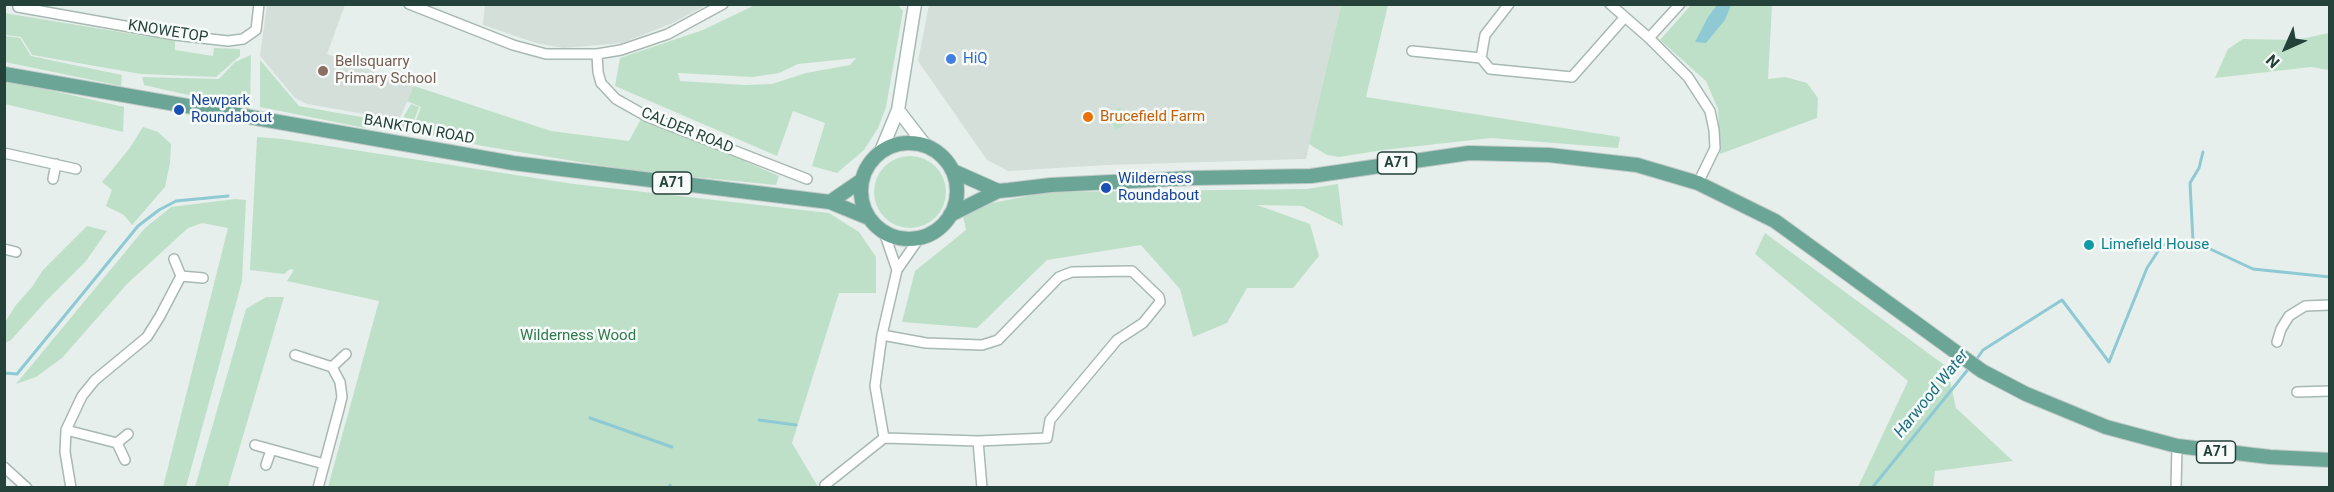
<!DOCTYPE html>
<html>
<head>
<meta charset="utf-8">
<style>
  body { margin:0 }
  #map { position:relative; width:2334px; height:492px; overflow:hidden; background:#e6efeb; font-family:Roboto,sans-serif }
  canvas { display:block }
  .frame { position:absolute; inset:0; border:6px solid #24423a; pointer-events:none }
  .north { position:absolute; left:2256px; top:18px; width:60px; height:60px; -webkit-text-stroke:4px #f7fbf9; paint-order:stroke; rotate:225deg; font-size:16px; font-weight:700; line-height:24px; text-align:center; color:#24423a }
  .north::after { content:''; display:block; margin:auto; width:21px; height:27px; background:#24423a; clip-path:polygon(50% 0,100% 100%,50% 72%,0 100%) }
</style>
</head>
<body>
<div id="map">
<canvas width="2334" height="492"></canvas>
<div class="frame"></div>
<div class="north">N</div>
</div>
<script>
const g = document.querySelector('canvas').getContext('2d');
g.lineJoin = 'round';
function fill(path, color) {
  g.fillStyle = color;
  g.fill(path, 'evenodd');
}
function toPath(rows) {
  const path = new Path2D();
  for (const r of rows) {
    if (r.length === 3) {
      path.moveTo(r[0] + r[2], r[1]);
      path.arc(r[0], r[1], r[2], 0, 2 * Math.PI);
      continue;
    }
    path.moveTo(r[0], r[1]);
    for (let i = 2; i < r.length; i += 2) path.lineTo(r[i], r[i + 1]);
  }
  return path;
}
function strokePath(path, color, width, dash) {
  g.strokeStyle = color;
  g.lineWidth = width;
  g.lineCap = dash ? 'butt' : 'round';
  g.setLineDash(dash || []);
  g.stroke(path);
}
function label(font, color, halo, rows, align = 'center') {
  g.font = font + ' Roboto,sans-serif';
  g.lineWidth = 5;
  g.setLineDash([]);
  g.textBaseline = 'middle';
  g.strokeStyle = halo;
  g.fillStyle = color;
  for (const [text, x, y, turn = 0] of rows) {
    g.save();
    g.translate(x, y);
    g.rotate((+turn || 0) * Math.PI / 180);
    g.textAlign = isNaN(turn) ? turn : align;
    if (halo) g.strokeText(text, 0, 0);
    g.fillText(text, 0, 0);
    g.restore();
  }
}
const built = toPath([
  [267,5,345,5,327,54,414,86,399,120,307,104,295,98,260,56],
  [485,5,485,4,706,5,673,23,622,43,563,48,536,43,483,25],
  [929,5,1341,5,1306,159,1106,165,1008,171,987,160,918,61]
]);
const green = toPath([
  [897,4,903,11,886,107,878,128,864,150,837,173,812,166,825,123,793,111,777,156,615,86,620,58,703,30,755,5],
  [856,58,850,65,806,73,772,84,745,85,680,81,678,73,753,77,779,73,798,64],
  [1341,5,1388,5,1366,97,1620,137,1618,148,1491,138,1383,150,1339,157,1327,155,1309,144],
  [1691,5,1772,5,1768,79,1785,77,1807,83,1818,98,1817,118,1720,154,1718,109,1706,81,1660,40],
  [4,13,175,41,175,50,213,56,214,48,240,49,240,56,216,77,141,74,32,55,21,37,5,35],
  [2329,33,2329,70,2311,67,2215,78,2228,49,2243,39,2296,40],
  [5,36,20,38,31,56,122,75,121,86,5,62],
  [251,55,250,109,144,85,142,77,219,79,235,62],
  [260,60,299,106,367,118,365,128,260,107],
  [5,80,124,107,123,132,5,104],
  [414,86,551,131,629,141,642,117,779,176,776,185,634,171,483,146,412,131,421,107,407,101],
  [411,104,419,107,412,126,403,129,374,126,374,118,400,123],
  [1120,107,1129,122,1116,130,1108,115],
  [143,127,158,132,171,144,170,163,165,187,132,225,124,215,106,206,112,190,102,182,129,149],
  [257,137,283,139,574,184,829,213,859,232,876,257,876,293,839,293,792,443,818,487,328,487,379,301,287,281,294,270,290,269,284,274,250,270],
  [910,192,36],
  [1338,184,1343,226,1302,206,1257,205,1310,224,1319,256,1293,288,1247,288,1227,323,1193,337,1180,289,1141,245,1047,260,977,328,902,322,915,271,966,230,963,216,992,203,1048,192,1307,189],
  [235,199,246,200,242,281,186,487,163,487,228,228,202,223,188,228,127,284,62,358,36,377,16,384,145,228,171,207],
  [87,226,107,231,86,261,48,299,11,340,5,343,5,322,16,305,32,287,43,270],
  [1765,233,1947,367,1956,408,2013,461,1935,471,1933,487,1858,487,1908,381,1755,254],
  [266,297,284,297,228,487,195,487,246,309]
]);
const water = toPath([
  [1717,5,1731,5,1725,20,1706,43,1695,42,1708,17]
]);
const stream = toPath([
  [2193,241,2190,183,2199,168,2203,152],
  [1976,360,1983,350,2062,300,2109,362,2147,268,2162,245,2193,241,2253,269,2330,277],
  [4,373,17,374,138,226,159,210,176,201,228,196],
  [590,418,672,447],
  [759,420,796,425],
  [670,488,670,485],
  [1872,488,1970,367]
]);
const street = toPath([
  [409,4,513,45,546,54,597,54,621,50,668,34,723,4],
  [1509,4,1485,35,1481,58,1490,69,1572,77,1625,17],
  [1610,4,1649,38,1688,77,1710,111,1714,130,1715,148,1698,183],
  [18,7,175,35,228,41,243,39,256,30,259,4],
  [1649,38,1680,4],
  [1412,51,1481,58],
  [597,54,598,72,601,83,616,99,648,117,807,179],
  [4,153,76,169],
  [53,179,56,164],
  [884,232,897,270],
  [4,249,16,252],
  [181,276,203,278],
  [882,335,926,343,982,345,998,340,1059,277,1072,272,1132,271,1159,297,1160,302,1143,323,1117,340,1050,420,1047,438,978,441,884,438,875,386,882,335,897,270,920,237],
  [2277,342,2281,329,2289,316,2305,306,2330,305],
  [295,355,332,367,340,382,342,397,339,409,318,488],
  [332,367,346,354],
  [2297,392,2330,391],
  [66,430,117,443,128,434],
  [978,441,982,488],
  [117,443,125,460],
  [255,445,324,464],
  [266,465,271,450],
  [4,467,27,488],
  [825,485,884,438],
  [71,488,65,452,66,430,82,396,95,380,147,337,160,316,181,276,174,259],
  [2176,488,2177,446]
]);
const secondary = toPath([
  [898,110,925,145],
  [881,151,898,110,915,4]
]);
const primary = toPath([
  [4,74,513,163,830,202,869,218],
  [909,191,48],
  [953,171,998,191],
  [830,202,862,180],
  [950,215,998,191,1009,190,1051,185,1193,178,1311,176,1469,153,1549,155,1637,165,1698,183,1775,221,1982,371,2026,394,2106,427,2177,446,2270,457,2330,460]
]);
const markers = [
  [951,59,6,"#3f7fe0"],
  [323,71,6,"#8d6e63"],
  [179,110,6,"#1a4fb4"],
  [1088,117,6,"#e8710a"],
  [1106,188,6,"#1a4fb4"],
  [2089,245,6,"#0f9aa8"]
];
const shields = [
  [1397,163,39],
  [672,183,39],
  [2216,452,39]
];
const shieldNames = [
  ["A71",1397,163],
  ["A71",672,183],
  ["A71",2216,452]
];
const streetNames = [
  ["KNOWETOP",168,32,9],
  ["BANKTON ROAD",419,130,10],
  ["CALDER ROAD",687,131,22]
];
const shopNames = [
  ["HiQ",963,59]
];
const educationNames = [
  ["Bellsquarry",335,62],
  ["Primary School",335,79]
];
const transitNames = [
  ["Newpark",191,101],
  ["Roundabout",191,118],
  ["Wilderness",1118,179],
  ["Roundabout",1118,196]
];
const foodNames = [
  ["Brucefield Farm",1100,117]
];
const cultureNames = [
  ["Limefield House",2101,245]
];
const parkNames = [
  ["Wilderness Wood",578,336]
];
const waterNames = [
  ["Harwood Water",1932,394,-51]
];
fill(built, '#d4dfda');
fill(green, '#bfe0c8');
fill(water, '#8ec9d4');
strokePath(stream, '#8ec9d4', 3);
strokePath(street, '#a8b8b2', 12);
strokePath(secondary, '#a4bbb3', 15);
strokePath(primary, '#c2cac8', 16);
strokePath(street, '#fff', 9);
strokePath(secondary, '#fff', 12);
strokePath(primary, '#6aa596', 14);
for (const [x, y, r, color] of markers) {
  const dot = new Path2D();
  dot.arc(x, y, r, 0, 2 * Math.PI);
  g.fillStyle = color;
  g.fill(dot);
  strokePath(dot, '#f7fbf9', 2);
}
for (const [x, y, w] of shields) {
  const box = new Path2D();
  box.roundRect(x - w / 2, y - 11, w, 22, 4.5);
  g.fillStyle = '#f7fbf9';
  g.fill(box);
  strokePath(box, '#24423a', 1.5);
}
label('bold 14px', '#24423a', null, shieldNames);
label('15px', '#24423a', '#f7fbf9', streetNames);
label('15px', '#366cbe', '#f7fbf9', shopNames, 'left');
label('15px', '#785e54', '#f7fbf9', educationNames, 'left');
label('15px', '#164399', '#f7fbf9', transitNames, 'left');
label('15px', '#c56008', '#f7fbf9', foodNames, 'left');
label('15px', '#0d838f', '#f7fbf9', cultureNames, 'left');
label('15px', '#2d7a4b', '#f7fbf9', parkNames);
label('italic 16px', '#1c6f80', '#f7fbf9', waterNames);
</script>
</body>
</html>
